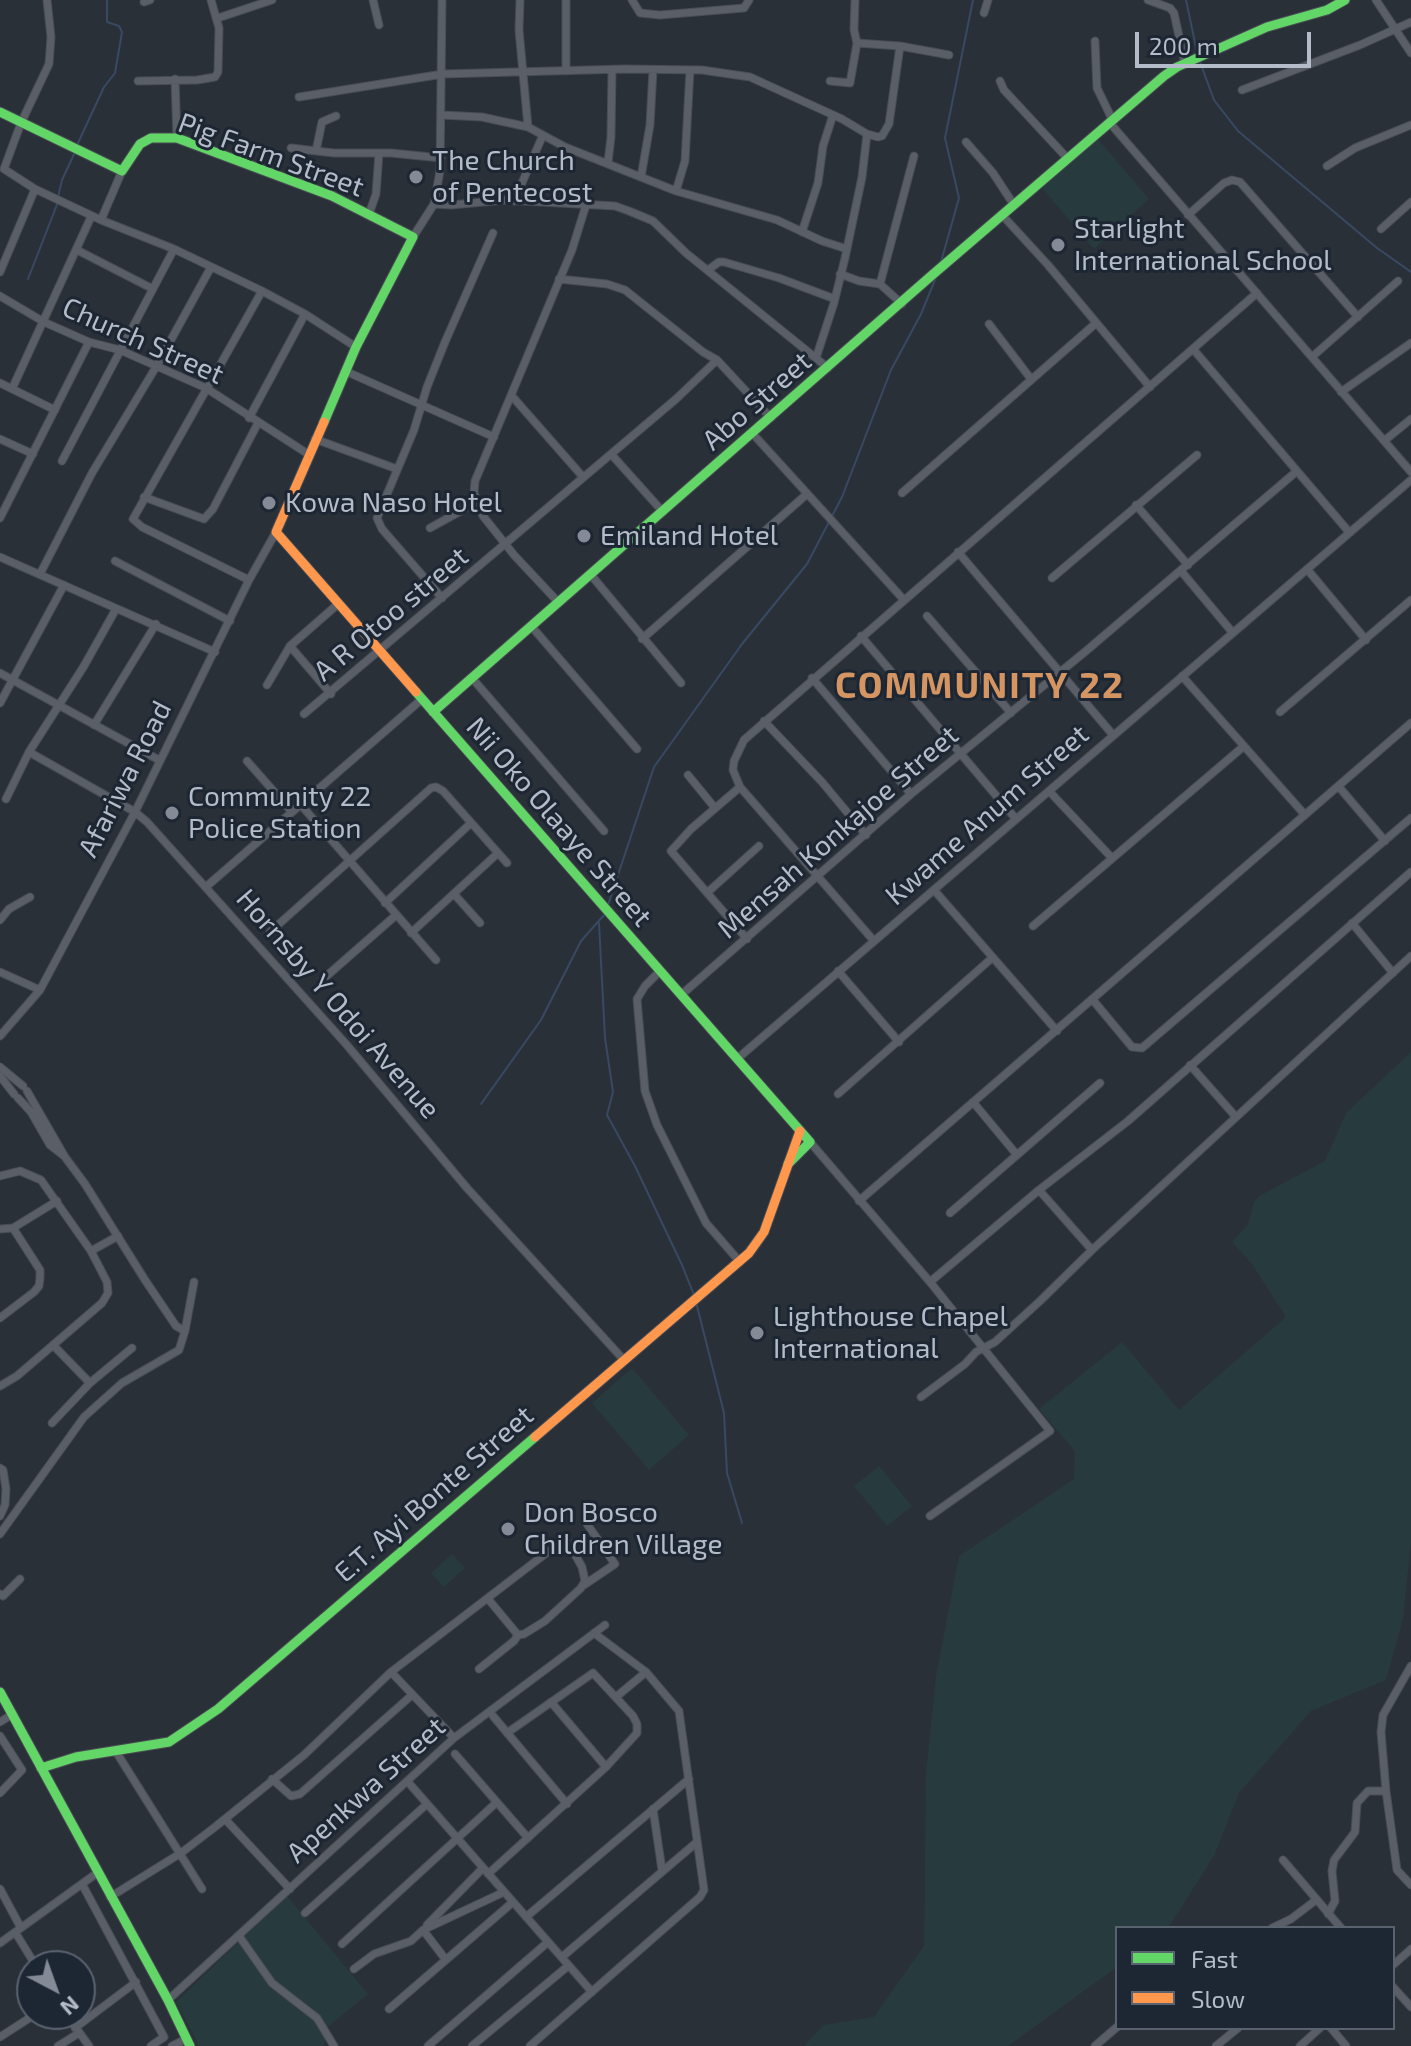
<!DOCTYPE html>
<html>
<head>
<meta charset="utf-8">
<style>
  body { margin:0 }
  #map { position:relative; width:1411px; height:2046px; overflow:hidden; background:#2a3038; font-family:"Exo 2",sans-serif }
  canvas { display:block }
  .legend { position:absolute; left:1115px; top:1926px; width:280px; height:104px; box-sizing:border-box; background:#1d2633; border:2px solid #59626f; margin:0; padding:10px 14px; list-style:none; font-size:24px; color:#b4bcc9 }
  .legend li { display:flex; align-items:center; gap:16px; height:40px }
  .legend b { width:40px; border:2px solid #59626f }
  .north { position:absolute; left:16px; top:1950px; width:80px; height:80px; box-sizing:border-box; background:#1d2633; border:2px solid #59626f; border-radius:50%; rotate:139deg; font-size:22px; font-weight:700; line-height:32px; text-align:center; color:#b4bcc9 }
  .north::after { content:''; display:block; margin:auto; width:28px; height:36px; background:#848b96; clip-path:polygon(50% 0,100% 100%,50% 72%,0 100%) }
  .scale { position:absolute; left:1135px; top:32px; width:176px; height:36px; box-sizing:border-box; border:4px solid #b4bcc9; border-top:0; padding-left:10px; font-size:24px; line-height:28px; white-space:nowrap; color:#b4bcc9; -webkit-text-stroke:6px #1d2633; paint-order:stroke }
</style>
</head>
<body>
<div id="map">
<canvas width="1411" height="2046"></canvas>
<ul class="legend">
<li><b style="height:10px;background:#63d668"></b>Fast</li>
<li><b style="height:10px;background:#ff974d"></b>Slow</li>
</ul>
<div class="north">N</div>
<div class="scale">200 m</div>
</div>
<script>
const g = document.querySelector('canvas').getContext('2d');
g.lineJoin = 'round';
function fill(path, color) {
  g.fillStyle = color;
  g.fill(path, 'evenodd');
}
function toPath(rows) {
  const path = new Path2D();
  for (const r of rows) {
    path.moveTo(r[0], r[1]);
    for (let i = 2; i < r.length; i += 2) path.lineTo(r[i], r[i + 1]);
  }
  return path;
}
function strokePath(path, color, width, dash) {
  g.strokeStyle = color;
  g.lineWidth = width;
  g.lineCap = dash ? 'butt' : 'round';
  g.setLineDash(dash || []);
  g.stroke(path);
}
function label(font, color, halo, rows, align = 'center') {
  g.font = font + ' "Exo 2",sans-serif';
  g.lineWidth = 6;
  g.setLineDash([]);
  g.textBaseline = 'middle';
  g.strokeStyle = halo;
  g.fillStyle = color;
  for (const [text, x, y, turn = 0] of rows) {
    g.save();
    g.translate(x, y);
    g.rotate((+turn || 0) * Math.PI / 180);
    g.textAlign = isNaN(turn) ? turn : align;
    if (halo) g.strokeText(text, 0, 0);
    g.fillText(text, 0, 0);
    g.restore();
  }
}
const green = toPath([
  [1098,139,1149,199,1094,249,1042,188],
  [1411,1052,1411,1543,1403,1619,1386,1680,1311,1711,1239,1793,1214,1856,1168,1928,1117,1928,1117,1967,1008,2046,804,2046,823,2025,874,2017,924,1946,926,1773,936,1676,959,1556,1074,1479,1075,1451,1039,1409,1122,1342,1179,1410,1286,1317,1252,1264,1232,1242,1248,1224,1254,1202,1261,1195,1325,1161,1346,1113],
  [632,1368,689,1435,649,1470,592,1403],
  [879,1466,912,1506,887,1526,854,1486],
  [452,1554,465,1568,444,1587,431,1573],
  [287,1896,368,1994,325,2029,324,2046,199,2046,176,2002]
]);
const stream = toPath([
  [1186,0,1197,52],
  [1200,62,1214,100,1238,131,1377,248,1411,272],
  [78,143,104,87,115,73,122,32,119,26,107,22,107,0],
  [58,197,62,180,75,152],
  [941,262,959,198,945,138,973,0],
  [28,279,58,202],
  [608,905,654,767,742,644,807,564,842,497,891,370,921,314,937,275],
  [599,923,605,1038,613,1092,607,1115,635,1166,682,1265,694,1295],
  [481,1104,541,1020,581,941,604,915],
  [696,1302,724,1413,727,1473,742,1523]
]);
const street = toPath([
  [47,0,51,37,49,64,21,123,4,169,35,189,101,220],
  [373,0,379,25],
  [520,0,519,30,528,127],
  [566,0,566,71],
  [632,0,640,13,660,15,744,8,749,0],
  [1148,0,1170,8,1174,13,1185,64],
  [1376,0,1411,53],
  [144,2,150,0],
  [984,13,988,0],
  [218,18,272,0],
  [1095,41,1097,88,1112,119],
  [857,43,900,46,949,55],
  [175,79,177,138],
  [138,81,197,80,215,77,218,72,219,28,211,0],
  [830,81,850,83,857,43,854,30,855,0],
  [1000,81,1004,90,1068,159],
  [1242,90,1360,45,1411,22],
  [299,97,443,74,624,69,702,70,750,77,842,119,867,134,878,137,882,136,889,124,900,46],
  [441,115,482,117,528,127,565,147,676,191,777,220,822,241,847,249],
  [1109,122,1411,472],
  [966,142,993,173,1014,205],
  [291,148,334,153,391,153,441,158],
  [316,151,322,122,336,116],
  [608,162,611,137,612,70],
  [1327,166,1355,148,1411,125],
  [122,171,101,220,174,249,262,291,305,314,356,347],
  [641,177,650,125,653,70],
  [676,191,685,161,690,70],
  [514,201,543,135],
  [434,204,451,205,505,200,615,206,629,211,653,221,686,253,828,368],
  [369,214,376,194,379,153],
  [1188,215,1224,183,1232,180,1240,182,1358,317],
  [1003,216,1048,265,1150,387],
  [1381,229,1411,202],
  [802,232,818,183,823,146,833,115],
  [413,237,434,204,440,171,442,0],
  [77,250,153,289],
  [708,270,719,262,724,262,779,278,835,299],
  [0,272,35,189],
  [840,274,859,281,880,284,902,304],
  [559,279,607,284,625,290,703,352,717,360,771,418],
  [880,284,914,156],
  [0,296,44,322,89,342,120,350,206,388,308,454],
  [989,324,1031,379],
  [1193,349,1349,532],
  [1312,357,1398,281],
  [816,358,834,303,845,258,862,177,867,134],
  [345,371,494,437],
  [0,383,55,410],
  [12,389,91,217],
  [1341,392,1411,343],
  [511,395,583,477],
  [249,418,305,314],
  [753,434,904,600],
  [0,439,33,454],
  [315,439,397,469],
  [1384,441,1411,419],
  [611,454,663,512],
  [62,461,174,249],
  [902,493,1095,324],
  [144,497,204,519,213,509,258,423],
  [1136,505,1188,565],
  [0,518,89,342],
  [430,528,477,502],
  [958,552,1113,735],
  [0,557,215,652],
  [115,561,230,621],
  [1307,569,1366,640],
  [1181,571,1233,633],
  [40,574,92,473,156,367,210,269],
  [591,575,681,683],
  [1052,578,1197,455],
  [249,580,142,527,133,519,262,291],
  [442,598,382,529,377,518,414,430,427,387,445,342,493,233],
  [559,603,514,555,483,516,474,493,475,481,572,250,586,205],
  [116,609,84,666,29,752,135,812,147,822,346,1044,467,1188,623,1359],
  [927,616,1011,713],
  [532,627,637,749],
  [861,636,1016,819],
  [642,639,807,494],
  [290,646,331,694],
  [0,673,159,760],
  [1182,676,1305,815],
  [472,678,604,831],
  [812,678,911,794],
  [267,685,290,646,338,604],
  [0,703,64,585],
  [1280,712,1411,600],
  [304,714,676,399,717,360],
  [764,721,822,782,866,835],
  [94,725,156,624],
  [247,761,292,812],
  [688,775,715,808],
  [740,787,691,829,671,851,747,939],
  [1339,787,1385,841],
  [1049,791,1111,857],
  [6,799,29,752],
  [301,805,436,960],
  [207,886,422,699],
  [934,890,1057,1031],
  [708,892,759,846],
  [454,894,480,923],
  [385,903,471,823],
  [0,920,9,909,30,897],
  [1352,923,1393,973],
  [1033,926,1244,746],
  [270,932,431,788,436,787,443,791,507,863],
  [411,933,498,853],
  [874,941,740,787,733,770,734,761,744,740,1257,293],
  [660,971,645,986,637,999,645,1091,657,1125,706,1223,740,1262],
  [838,971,899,1042],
  [0,972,40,990],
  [322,980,395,916],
  [681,995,911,794,1086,651,1297,471],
  [1092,999,1132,1047,1142,1048,1411,818],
  [0,1036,40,990,135,812,249,580,276,532],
  [737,1059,1411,480],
  [1190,1065,1236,1117],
  [0,1067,23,1086],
  [0,1076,14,1094],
  [27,1091,65,1157,85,1184,145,1280,176,1326,185,1331,194,1282],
  [838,1094,992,958],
  [18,1098,31,1112,50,1145,64,1156],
  [973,1102,1017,1155],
  [810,1142,930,1282,1050,1431,930,1516],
  [0,1176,20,1171,41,1180,91,1251],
  [1039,1190,1092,1250],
  [859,1201,1411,723],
  [950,1213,1100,1083],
  [0,1229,13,1228],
  [930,1282,1039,1190,1128,1121,1411,872],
  [0,1318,34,1292,39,1286,40,1278,40,1270,13,1228,57,1201],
  [53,1345,90,1383],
  [0,1386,17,1376,102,1303,108,1293,107,1282,91,1251,118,1236],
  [921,1397,965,1364,976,1352,995,1342,1040,1301,1092,1250,1411,956],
  [52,1423,90,1383,132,1348],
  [0,1468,3,1470,6,1489,5,1505,0,1516],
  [0,1534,84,1417,122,1383,179,1350,185,1331],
  [584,1585,615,1564,587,1524],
  [0,1594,3,1596,20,1579],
  [489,1600,518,1635,524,1634,545,1621,581,1588,585,1581,582,1567,568,1542],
  [479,1669,514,1641,518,1635],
  [391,1672,454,1738],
  [616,1697,646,1672],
  [551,1702,606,1767],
  [493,1716,567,1804],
  [0,1722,13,1714],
  [0,1736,22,1770,0,1793],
  [115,1750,202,1889],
  [455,1754,528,1838],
  [272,1779,291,1796,300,1794,412,1695],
  [408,1782,592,1992],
  [1386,1791,1381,1732,1383,1715,1411,1666],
  [653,1809,662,1870],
  [225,1819,290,1889],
  [1283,1860,1341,1928],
  [488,1874,606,1767,637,1733,637,1724,633,1716,593,1673,507,1733],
  [82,1884,164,2037,151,2046],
  [0,1889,21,1928],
  [110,1897,181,1853,215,1827,304,1755,391,1672,549,1551],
  [305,1913,427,1804],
  [1328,1914,1335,1901,1332,1871,1334,1860,1355,1832,1357,1803,1368,1791,1386,1791,1397,1870,1411,1885],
  [526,1917,689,1779],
  [427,1925,483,1868],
  [1272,1928,1291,1919,1316,1900],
  [423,1930,504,1892],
  [15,1932,36,1966],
  [239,1936,272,1983,317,2018,334,2046],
  [0,1943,97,1873],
  [342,1944,497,1802],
  [562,1957,697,1842],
  [1393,1965,1411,1949],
  [354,1969,374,1954,411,1941,423,1930,446,1960],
  [1393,1987,1411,2007],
  [168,2000,454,1738,605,1625],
  [389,2009,513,1902],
  [66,2014,89,2046],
  [75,2028,136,1982],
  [1331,2028,1346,2046],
  [0,2037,31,2017],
  [58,2046,79,2033],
  [172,2046,186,2039],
  [428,2046,548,1942],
  [472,2046,568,1966],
  [530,2046,700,1897,704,1890,679,1711,646,1672,594,1633],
  [1095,2046,1117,2027],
  [1216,2046,1238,2028],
  [1300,2046,1320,2028]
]);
const fast = toPath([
  [0,112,122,171,140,144,151,138,177,138,332,196,413,237,356,347,324,422],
  [416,692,810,1142,788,1164],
  [433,712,931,276,1164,76,1177,67,1267,27,1327,10,1345,0],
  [0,1692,168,2000,190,2046],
  [41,1768,76,1757,169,1742,218,1709,535,1437]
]);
const slow = toPath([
  [324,422,276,532,416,692],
  [535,1437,749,1253,764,1232,800,1131]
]);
const markers = [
  [416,177,8,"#848b96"],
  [1058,245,8,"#848b96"],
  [269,503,8,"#848b96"],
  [584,536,8,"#848b96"],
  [172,813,8,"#848b96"],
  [757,1333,8,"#848b96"],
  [508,1529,8,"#848b96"]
];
const streetNames = [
  ["Pig Farm Street",271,155,20],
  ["Church Street",143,341,24],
  ["Abo Street",757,401,-41],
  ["A R Otoo street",391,614,-40],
  ["Afariwa Road",125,779,-63],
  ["Kwame Anum Street",987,815,-41],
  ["Nii Oko Olaaye Street",559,822,49],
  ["Mensah Konkajoe Street",838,832,-41],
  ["Hornsby Y Odoi Avenue",338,1004,49],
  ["E.T. Ayi Bonte Street",434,1494,-41],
  ["Apenkwa Street",366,1790,-42]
];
const poiNames = [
  ["The Church",432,161],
  ["of Pentecost",432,193],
  ["Starlight",1074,229],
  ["International School",1074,261],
  ["Kowa Naso Hotel",285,503],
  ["Emiland Hotel",600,536],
  ["Community 22",188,797],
  ["Police Station",188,829],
  ["Lighthouse Chapel",773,1317],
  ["International",773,1349],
  ["Don Bosco",524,1513],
  ["Children Village",524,1545]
];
const districtNames = [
  ["COMMUNITY 22",980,686]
];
fill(green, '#273a3e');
strokePath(stream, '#384963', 2);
strokePath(street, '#484c53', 9);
strokePath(fast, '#484c53', 11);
strokePath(slow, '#484c53', 11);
strokePath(street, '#5a5e66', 7);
strokePath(fast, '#63d668', 9);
strokePath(slow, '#ff974d', 9);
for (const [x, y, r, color] of markers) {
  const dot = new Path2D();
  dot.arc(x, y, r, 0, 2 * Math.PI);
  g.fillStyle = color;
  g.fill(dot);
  strokePath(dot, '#1d2633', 3);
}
label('28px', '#b4bcc9', '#1d2633', streetNames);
label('28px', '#b4bcc9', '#1d2633', poiNames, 'left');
g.letterSpacing = '2px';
label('bold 36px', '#d59563', '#1d2633', districtNames);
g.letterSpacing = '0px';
</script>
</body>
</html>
